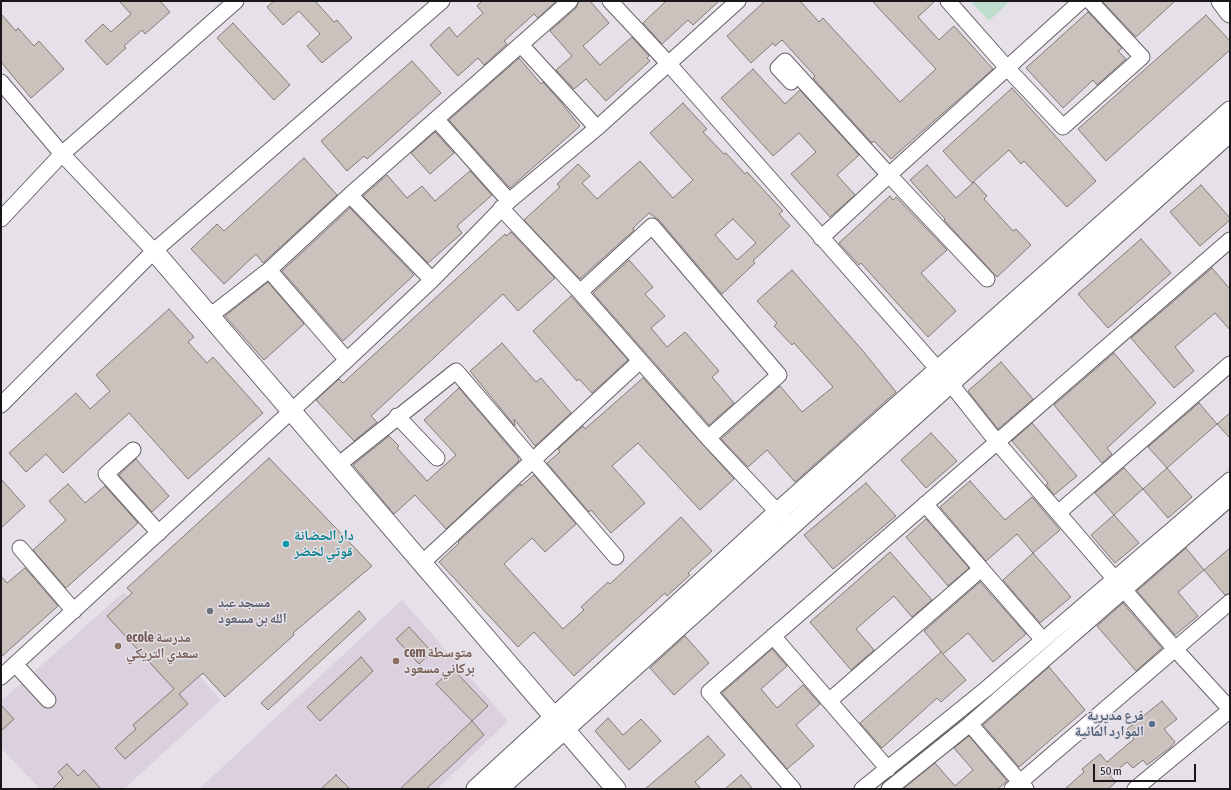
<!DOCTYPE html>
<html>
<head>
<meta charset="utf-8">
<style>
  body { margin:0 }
  #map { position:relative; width:1231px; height:790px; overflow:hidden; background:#e6e0e9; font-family:"Asap Condensed",sans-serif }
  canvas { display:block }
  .frame { position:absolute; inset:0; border:2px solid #19171a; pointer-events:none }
  .scale { position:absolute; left:1093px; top:764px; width:103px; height:18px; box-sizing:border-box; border:2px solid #19171a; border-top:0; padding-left:5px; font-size:12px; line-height:14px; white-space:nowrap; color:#19171a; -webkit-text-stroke:3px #e6e0e9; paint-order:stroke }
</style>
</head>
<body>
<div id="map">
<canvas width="1231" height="790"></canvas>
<div class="frame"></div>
<div class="scale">50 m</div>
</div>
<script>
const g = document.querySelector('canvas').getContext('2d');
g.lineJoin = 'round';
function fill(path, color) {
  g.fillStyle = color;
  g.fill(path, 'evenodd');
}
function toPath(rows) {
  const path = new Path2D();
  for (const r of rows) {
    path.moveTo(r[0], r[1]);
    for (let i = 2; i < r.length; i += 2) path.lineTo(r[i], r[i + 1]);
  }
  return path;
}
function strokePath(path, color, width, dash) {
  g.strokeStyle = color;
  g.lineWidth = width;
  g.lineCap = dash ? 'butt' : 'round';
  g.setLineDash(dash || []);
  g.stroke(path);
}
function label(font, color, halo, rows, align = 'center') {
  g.font = font + ' "Asap Condensed","Noto Naskh Arabic",sans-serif';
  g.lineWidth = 3;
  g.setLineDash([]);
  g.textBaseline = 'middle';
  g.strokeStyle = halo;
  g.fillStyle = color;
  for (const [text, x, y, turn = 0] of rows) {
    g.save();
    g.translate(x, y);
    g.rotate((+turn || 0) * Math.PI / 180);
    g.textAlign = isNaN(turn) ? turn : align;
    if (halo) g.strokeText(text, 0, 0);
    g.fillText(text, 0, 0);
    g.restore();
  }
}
const built = toPath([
  [124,592,221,700,124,789,40,789,1,748,1,701],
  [402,600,508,721,437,789,199,789]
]);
const green = toPath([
  [970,1,1010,1,989,21]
]);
const building = toPath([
  [119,1,160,1,170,12,145,34,142,30,124,46,126,48,107,65,85,41,103,24,111,32,131,14,119,1],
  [274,1,315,1,334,22,337,20,352,38,322,63,307,46,320,34,299,11,283,25,267,7,274,1],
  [482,1,556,1,538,18,534,14,504,41,507,44,484,65,478,58,458,76,430,45,449,27,457,37,483,13,477,6,482,1],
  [579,1,590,1,609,23,583,46,600,65,632,37,649,56,647,58,650,61,606,101,586,79,574,89,556,70,572,56,550,31,576,8,579,1],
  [666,1,719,1,693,25,688,20,662,44,643,23,666,1],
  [765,1,800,1,819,22,823,18,900,102,936,69,872,1,935,1,918,17,939,40,954,26,993,69,891,159,874,141,872,143,813,78,815,76,782,40,775,46,773,43,751,63,727,36,765,1],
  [1102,1,1175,1,1136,37,1102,1],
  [1088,12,1122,48,1118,51,1126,59,1097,85,1093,80,1063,108,1026,68,1088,12],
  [1,14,16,31,18,28,34,46,39,41,64,69,31,98,1,62,1,14],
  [1206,15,1230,41,1230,50,1106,161,1078,129,1206,15],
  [233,23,290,85,274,100,217,38,233,23],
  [519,58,541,84,543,82,560,101,580,126,510,188,449,120,519,58],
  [412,61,441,93,367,159,364,156,347,171,321,141,412,61],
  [753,69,785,104,800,90,859,155,837,175,855,195,830,217,791,174,816,152,799,133,773,156,721,98,753,69],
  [1012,88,1096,181,1067,207,1024,161,1021,164,1009,150,972,183,943,151,1012,88],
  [683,103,707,129,703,132,724,154,726,153,745,174,747,172,783,211,779,214,790,226,753,261,755,263,722,294,659,220,649,213,633,228,634,230,580,279,524,220,560,187,557,184,578,164,590,176,582,183,597,199,640,161,673,198,693,180,650,133,683,103],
  [733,219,756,243,737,260,715,235,733,219],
  [435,132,454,153,430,174,411,153,435,132],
  [304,158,337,195,263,263,256,254,224,284,191,249,217,224,224,231,304,158],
  [927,165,956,198,974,182,987,196,984,199,1013,231,1016,229,1031,245,997,277,944,220,945,219,910,180,927,165],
  [470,171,492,195,457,226,462,233,428,263,363,196,387,175,407,198,422,186,435,201,470,171],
  [1201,185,1230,218,1230,220,1200,246,1170,212,1201,185],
  [890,196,893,200,896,197,947,250,921,273,956,311,928,337,877,281,861,263,859,265,839,243,890,196],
  [350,208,414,275,343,341,282,271,350,208],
  [511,232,555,278,518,311,503,294,371,416,377,422,354,441,316,400,339,379,343,383,505,234,506,236,511,232],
  [1141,239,1171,273,1108,328,1078,294,1141,239],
  [629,260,653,287,645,294,665,316,651,328,667,347,685,332,719,371,712,377,734,403,709,425,593,293,629,260],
  [1212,268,1230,289,1230,330,1215,313,1175,347,1194,371,1174,388,1131,338,1212,268],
  [792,270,863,351,896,392,795,482,767,450,748,467,721,439,780,386,802,412,833,387,794,343,792,345,774,326,777,323,757,301,792,270],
  [268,282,304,324,264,360,225,316,268,282],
  [571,296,628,360,592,393,579,379,577,381,533,331,571,296],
  [169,309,194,337,188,342,207,363,213,357,263,413,188,479,129,413,63,473,46,454,26,472,9,453,76,393,90,409,110,391,96,375,169,309],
  [502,343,536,382,541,378,571,413,535,446,514,419,515,426,470,371,502,343],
  [1114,353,1156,403,1107,448,1112,454,1102,463,1054,405,1114,353],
  [1001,362,1033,399,998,429,968,391,1001,362],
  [643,378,734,479,700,510,638,443,612,466,645,503,611,533,591,510,589,512,547,463,560,452,558,449,583,426,585,429,643,378],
  [459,388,518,457,519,461,446,529,415,495,394,514,353,465,389,436,399,446,397,448,427,481,456,455,424,420,459,388],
  [1199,403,1217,424,1167,468,1148,447,1199,403],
  [1230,413,1230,438,1217,424,1230,413],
  [1032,423,1077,476,1054,495,1046,485,1048,483,1012,441,1032,423],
  [931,433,957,461,926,488,901,460,931,433],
  [269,458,372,566,293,633,294,635,225,697,203,673,179,694,188,704,125,759,115,748,136,729,133,725,174,689,107,616,132,593,127,588,269,458],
  [136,459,169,496,152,512,119,475,136,459],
  [1124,468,1143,489,1114,515,1095,493,1124,468],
  [1167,468,1192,497,1168,518,1143,489,1167,468],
  [534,475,576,524,545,552,532,538,504,564,563,629,584,610,581,607,608,582,610,584,681,517,712,551,688,573,690,575,667,596,665,593,574,676,534,632,518,647,439,562,459,543,458,542,521,484,521,486,534,475],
  [1,479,25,506,1,528,1,479],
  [970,481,1005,520,1032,497,1060,530,1033,553,1017,534,986,561,940,507,970,481],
  [866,483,896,516,833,569,804,535,866,483],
  [68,484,85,503,105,486,138,523,66,588,33,550,66,520,49,501,68,484],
  [1114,515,1139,543,1115,563,1091,535,1114,515],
  [926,519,969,568,948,586,906,537,926,519],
  [1186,548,1204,570,1178,592,1198,616,1175,635,1137,591,1186,548],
  [1230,548,1230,593,1225,595,1204,570,1230,548],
  [890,552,932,600,912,617,894,596,856,629,874,650,851,670,810,622,890,552],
  [1033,553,1071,597,1040,623,1003,580,1033,553],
  [25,568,58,606,1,657,1,576,7,583,25,568],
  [980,582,1026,634,993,662,968,633,943,654,966,680,941,702,937,698,882,748,860,723,941,652,942,653,924,631,980,582],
  [1123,603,1162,648,1136,671,1097,626,1123,603],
  [359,611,366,619,268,710,261,703,359,611],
  [409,627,432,652,419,664,396,639,409,627],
  [685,636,709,663,674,695,650,668,685,636],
  [772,649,787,666,761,689,777,708,803,685,820,704,796,725,814,746,787,769,722,693,772,649],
  [361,657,373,671,320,721,307,707,361,657],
  [1049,667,1085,710,1019,767,983,725,1049,667],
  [453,669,488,706,472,721,436,684,453,669],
  [1162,701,1177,719,1164,729,1175,742,1171,747,1147,765,1143,760,1133,768,1127,762,1110,776,1116,782,1108,789,1065,789,1084,772,1082,769,1100,754,1107,762,1134,739,1127,729,1162,701],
  [1,705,14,719,1,731,1,705],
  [608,718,623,735,641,719,661,741,629,770,595,731,608,718],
  [472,721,484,735,449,768,426,789,400,789,472,721],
  [708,736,725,755,695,782,701,789,645,789,708,736],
  [969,736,1007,781,998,789,903,789,935,763,955,786,973,770,954,748,969,736],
  [67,764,78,776,84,770,101,789,52,789,63,778,58,772,67,764],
  [336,775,350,789,321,789,336,775],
  [741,775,753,789,725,789,741,775]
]);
const minor = toPath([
  [610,1,668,63,950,383,997,442,1175,649,1230,709],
  [948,1,1008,69,1063,127,1142,57,1090,1],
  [521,45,597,128],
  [1,82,62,154,1,219],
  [791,82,778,68,785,61,889,175,821,238],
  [436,119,509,201],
  [350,195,432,280],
  [501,208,580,292,708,438,785,520],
  [154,251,62,154,236,1],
  [269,270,347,360],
  [987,279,889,175,1081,1],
  [580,292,652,226,779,375,708,438],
  [210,316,269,270,350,195,570,1],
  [1,405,154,251,442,1],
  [397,416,437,458],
  [133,450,106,474,159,533],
  [338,465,456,371,616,557],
  [925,504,1043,640],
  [1058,513,1230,364],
  [20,548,74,611],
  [422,563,640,361],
  [773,636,888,769],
  [15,664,48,700],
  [1,677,347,360,432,280,509,201,597,128,738,1],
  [829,701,981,569],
  [970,724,1026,789],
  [793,789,709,692,1230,240],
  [862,789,986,689,1230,480],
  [889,789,970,724,1230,498],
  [1012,789,1230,602],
  [1135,789,1230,710]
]);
const major = toPath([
  [1221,1,1230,13],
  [154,251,616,789],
  [476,789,778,512,1230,111],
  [498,789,1230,132]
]);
const markers = [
  [286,544,4,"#0f9aa8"],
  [210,611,4,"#6b7280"],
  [118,646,4,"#8d6e63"],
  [396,661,4,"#8d6e63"],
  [1152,724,4,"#5c6f8a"]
];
const cultureNames = [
  ["دار الحضانة",294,536],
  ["قوتي لخضر",294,552]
];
const worshipNames = [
  ["مسجد عبد",218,603],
  ["الله بن مسعود",218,619]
];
const educationNames = [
  ["ecole مدرسة",126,638],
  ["سعدي التريكي",126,654],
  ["cem متوسطة",404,653],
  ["بركاني مسعود",404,669]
];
const serviceNames = [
  ["فرع مديرية",1144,716],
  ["الموارد المائية",1144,732]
];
fill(built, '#dbd0de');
fill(green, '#bfddcc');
fill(building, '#ccc2bd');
strokePath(building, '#837a76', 1);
strokePath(minor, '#666168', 17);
strokePath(major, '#666168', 21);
strokePath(minor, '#fff', 15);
strokePath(major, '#fff', 19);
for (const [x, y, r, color] of markers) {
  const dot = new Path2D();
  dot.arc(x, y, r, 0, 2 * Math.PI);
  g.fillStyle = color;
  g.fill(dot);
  strokePath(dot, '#e6e0e9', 1.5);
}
label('bold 14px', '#0d838f', '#e6e0e9', cultureNames, 'left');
label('bold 14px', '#5b616d', '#e6e0e9', worshipNames, 'left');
label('bold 14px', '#785e54', '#e6e0e9', educationNames, 'left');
label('bold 14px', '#4e5e75', '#e6e0e9', serviceNames, 'right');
</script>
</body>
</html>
